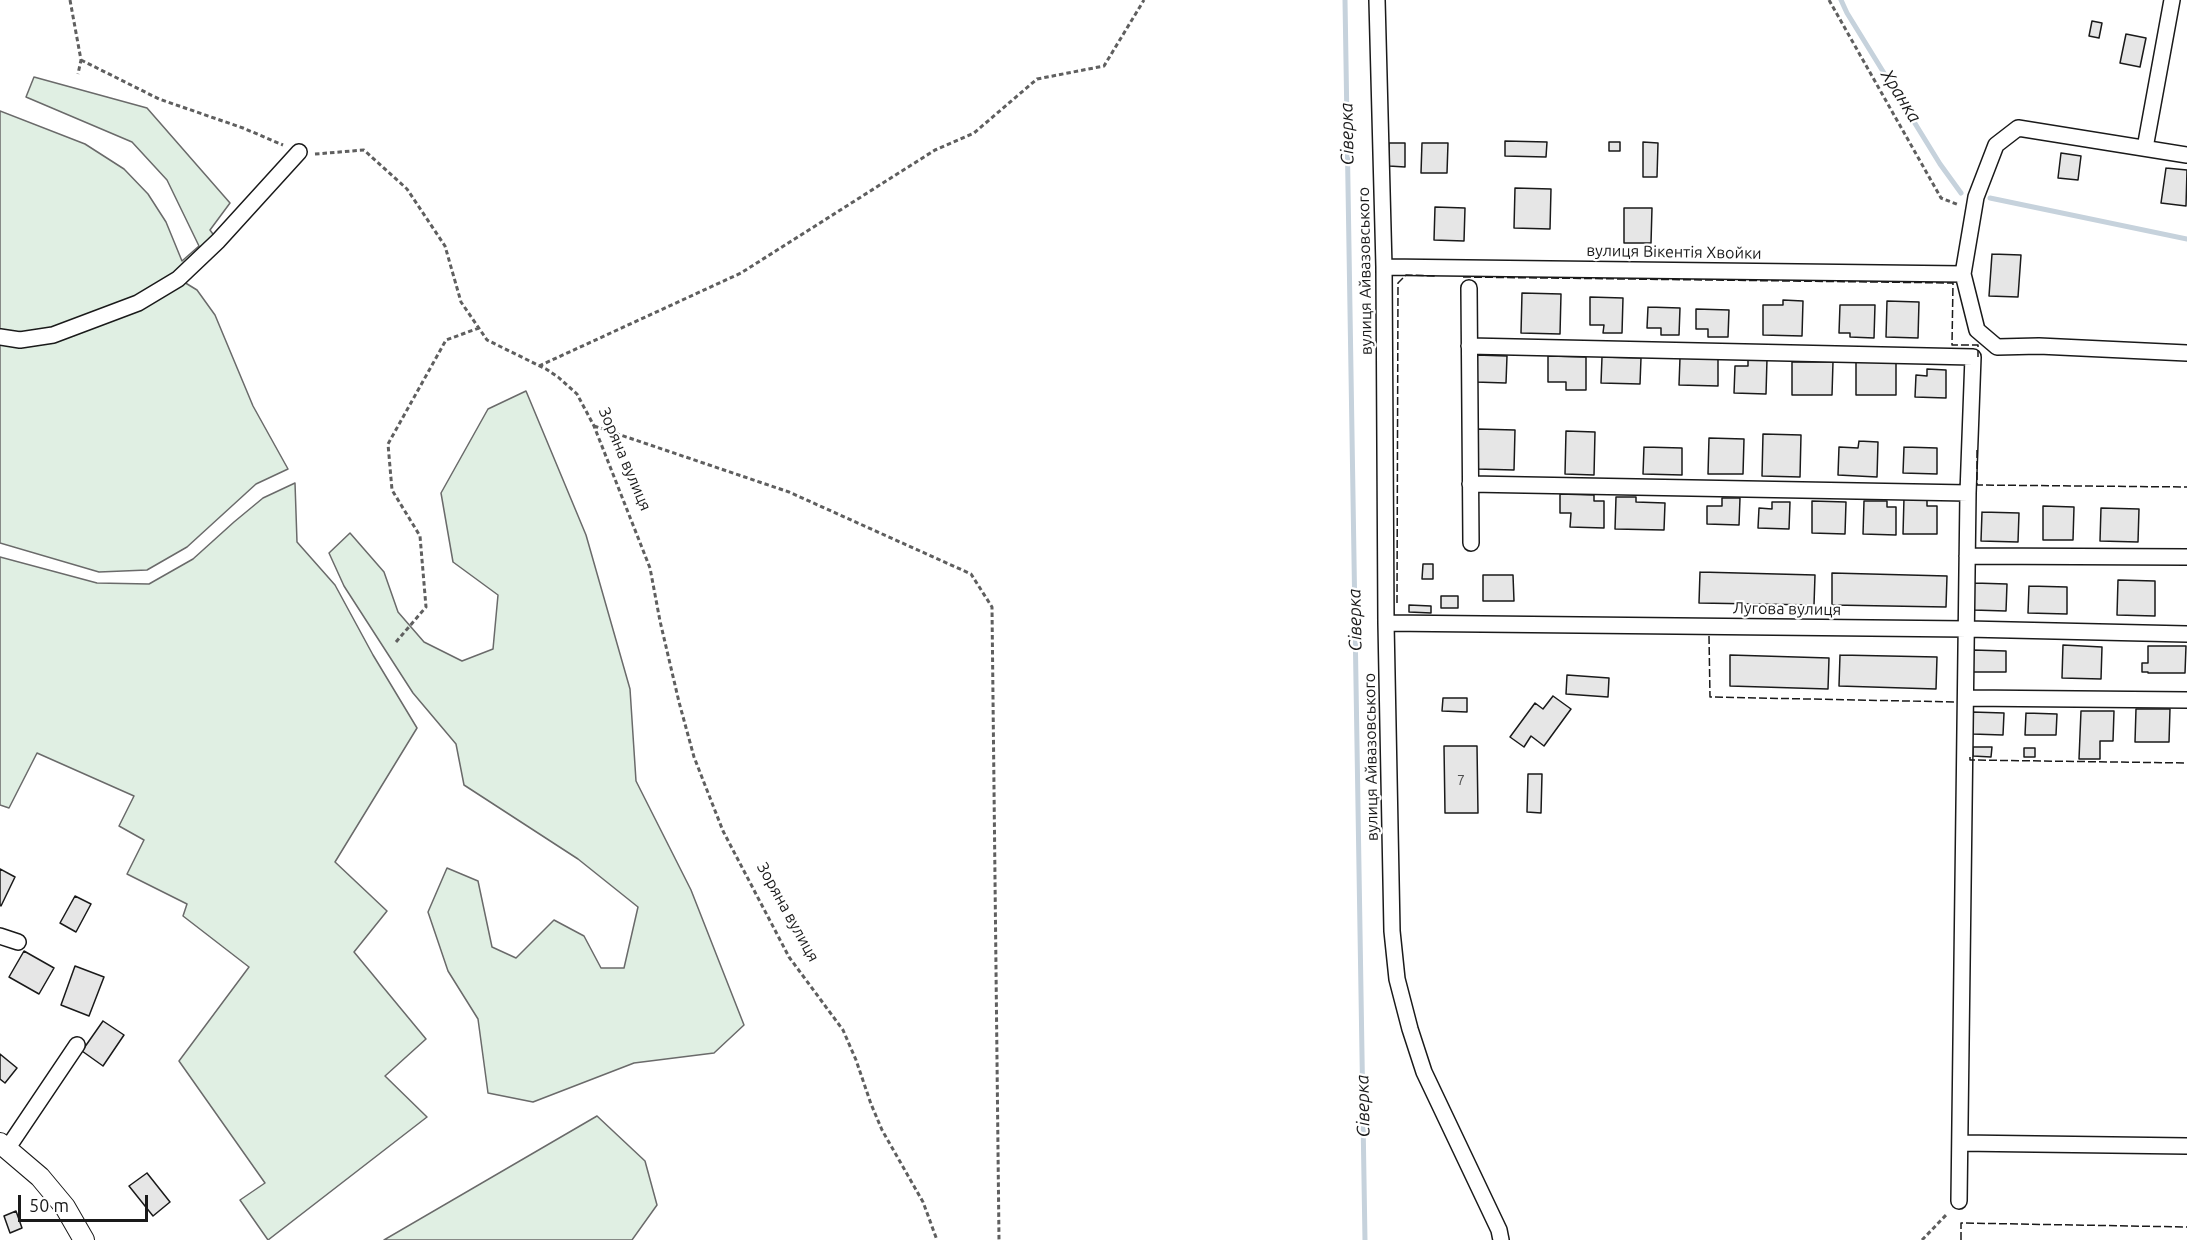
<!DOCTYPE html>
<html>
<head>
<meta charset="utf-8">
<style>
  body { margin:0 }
  #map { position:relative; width:2187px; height:1240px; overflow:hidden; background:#fff; font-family:Ubuntu,sans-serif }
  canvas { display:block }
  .scale { position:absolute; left:18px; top:1195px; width:130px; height:27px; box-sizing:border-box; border:3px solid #1a1a1a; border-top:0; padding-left:8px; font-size:18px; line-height:21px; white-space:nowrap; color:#1a1a1a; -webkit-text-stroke:4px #fff; paint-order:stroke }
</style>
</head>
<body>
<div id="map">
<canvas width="2187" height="1240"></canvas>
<div class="scale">50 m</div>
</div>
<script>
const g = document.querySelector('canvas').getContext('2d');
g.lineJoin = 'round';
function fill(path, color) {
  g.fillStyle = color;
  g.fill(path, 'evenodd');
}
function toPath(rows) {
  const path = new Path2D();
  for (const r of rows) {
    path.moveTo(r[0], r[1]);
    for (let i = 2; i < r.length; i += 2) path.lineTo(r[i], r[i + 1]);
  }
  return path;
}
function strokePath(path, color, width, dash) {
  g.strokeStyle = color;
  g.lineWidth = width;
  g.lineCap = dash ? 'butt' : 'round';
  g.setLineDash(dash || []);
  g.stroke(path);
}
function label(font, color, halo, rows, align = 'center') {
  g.font = font + ' Ubuntu,sans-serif';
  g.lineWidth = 4.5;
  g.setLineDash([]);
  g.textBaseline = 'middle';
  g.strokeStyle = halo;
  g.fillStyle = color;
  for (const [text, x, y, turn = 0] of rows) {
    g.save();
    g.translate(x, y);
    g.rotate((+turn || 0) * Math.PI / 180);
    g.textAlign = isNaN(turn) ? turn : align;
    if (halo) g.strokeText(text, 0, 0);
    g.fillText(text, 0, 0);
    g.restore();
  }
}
const green = toPath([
  [34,77,147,108,230,203,210,230,218,241,179,279,197,290,215,315,253,406,288,469,256,484,187,547,147,570,99,572,0,543,0,111,85,144,124,169,148,194,166,222,182,261,199,246,167,180,132,142,26,97,34,77],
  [526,391,586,535,630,689,636,781,691,890,744,1025,714,1053,634,1063,533,1102,488,1093,478,1019,448,971,428,912,447,868,478,881,492,947,516,958,554,920,584,936,601,968,624,968,638,907,578,859,464,785,456,744,413,693,344,586,329,553,350,533,384,572,398,612,424,642,462,661,493,649,498,595,453,562,441,493,488,409,526,391],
  [295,483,297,542,335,585,373,655,417,728,335,862,387,911,354,952,426,1039,385,1076,427,1117,268,1240,240,1200,265,1183,179,1061,249,967,183,916,187,904,127,874,144,840,119,826,134,796,37,753,9,808,0,805,0,557,97,583,149,584,193,559,234,522,263,498,295,483],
  [597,1116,645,1161,657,1205,632,1240,384,1240,597,1116]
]);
const stream = toPath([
  [1345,0,1365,1240],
  [1841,0,1847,13,1940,164,1961,193],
  [1990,198,2187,239]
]);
const building = toPath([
  [2092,21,2102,23,2099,38,2089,36,2092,21],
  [2126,34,2146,38,2140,67,2120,63,2126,34],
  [1505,141,1547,142,1546,157,1505,156,1505,141],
  [1609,142,1620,142,1620,151,1609,151,1609,142],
  [1643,142,1658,143,1657,177,1643,177,1643,142],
  [1389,143,1405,143,1405,167,1389,166,1389,143],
  [1422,143,1448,143,1447,173,1421,173,1422,143],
  [2061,153,2081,156,2078,180,2058,178,2061,153],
  [2166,168,2187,170,2186,206,2161,203,2166,168],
  [1515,188,1551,189,1550,229,1514,228,1515,188],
  [1435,207,1465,208,1464,241,1434,240,1435,207],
  [1624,208,1652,208,1651,243,1624,243,1624,208],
  [1992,254,2021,255,2018,297,1989,296,1992,254],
  [1522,293,1561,294,1560,334,1521,333,1522,293],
  [1590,297,1623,298,1622,333,1603,333,1604,325,1590,325,1590,297],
  [1783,300,1803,301,1802,336,1763,335,1763,305,1783,305,1783,300],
  [1887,301,1919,302,1918,338,1886,337,1887,301],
  [1840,305,1875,305,1874,338,1850,337,1850,333,1839,333,1840,305],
  [1648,307,1680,308,1679,335,1661,335,1661,328,1647,328,1648,307],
  [1696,309,1729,310,1728,337,1708,337,1708,329,1696,329,1696,309],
  [1476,355,1507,356,1506,383,1475,382,1476,355],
  [1548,356,1586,357,1586,390,1566,390,1566,382,1548,382,1548,356],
  [1602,357,1641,358,1640,384,1601,383,1602,357],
  [1680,358,1718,359,1718,386,1679,385,1680,358],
  [1748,359,1767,359,1766,394,1734,393,1735,366,1748,366,1748,359],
  [1792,362,1833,362,1832,395,1792,395,1792,362],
  [1856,362,1896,362,1896,395,1856,395,1856,362],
  [1927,369,1946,370,1946,398,1915,397,1916,375,1927,376,1927,369],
  [1477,429,1515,430,1514,470,1476,469,1477,429],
  [1566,431,1595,432,1594,475,1565,474,1566,431],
  [1763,434,1801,435,1800,477,1762,476,1763,434],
  [1709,438,1744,439,1743,474,1708,474,1709,438],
  [1859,441,1878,442,1877,477,1838,475,1839,447,1858,448,1859,441],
  [1644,447,1682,448,1682,475,1643,474,1644,447],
  [1904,447,1937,448,1937,474,1903,473,1904,447],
  [1560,494,1594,495,1594,501,1604,501,1604,528,1570,527,1571,513,1560,513,1560,494],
  [1616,497,1636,497,1636,502,1665,503,1664,530,1615,529,1616,497],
  [1722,498,1740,498,1739,525,1707,524,1707,506,1722,506,1722,498],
  [1904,498,1927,499,1927,506,1937,506,1937,534,1903,534,1904,498],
  [1812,501,1846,502,1845,534,1812,533,1812,501],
  [1864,501,1887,501,1887,507,1896,507,1896,535,1863,534,1864,501],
  [1772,502,1790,502,1789,529,1758,528,1759,508,1772,509,1772,502],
  [2043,506,2074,507,2073,540,2043,540,2043,506],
  [2101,508,2139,509,2138,542,2100,541,2101,508],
  [1982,512,2019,513,2018,542,1981,541,1982,512],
  [1423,564,1433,564,1433,579,1422,579,1423,564],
  [1700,572,1815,575,1814,605,1699,603,1700,572],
  [1832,573,1947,576,1946,607,1832,605,1832,573],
  [1483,575,1513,575,1514,601,1483,601,1483,575],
  [2118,580,2155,581,2155,616,2117,615,2118,580],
  [1974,583,2007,584,2006,611,1973,610,1974,583],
  [2029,586,2067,587,2067,614,2028,613,2029,586],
  [1441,596,1458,596,1458,608,1441,608,1441,596],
  [1409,605,1431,606,1431,613,1409,612,1409,605],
  [2063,645,2102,647,2101,679,2062,678,2063,645],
  [2148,646,2186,646,2185,673,2148,673,2148,672,2142,672,2142,663,2148,663,2148,646],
  [1973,650,2006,651,2006,672,1973,672,1973,650],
  [1730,655,1829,658,1828,689,1730,686,1730,655],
  [1840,655,1937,657,1936,689,1839,686,1840,655],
  [1567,675,1609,678,1608,697,1566,694,1567,675],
  [1553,696,1571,709,1544,746,1531,736,1524,747,1510,737,1535,703,1543,709,1553,696],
  [1443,698,1467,698,1467,712,1442,711,1443,698],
  [2136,709,2170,709,2169,742,2135,742,2136,709],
  [2081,711,2114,711,2113,741,2100,741,2100,759,2079,759,2081,711],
  [1972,712,2004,713,2003,735,1972,734,1972,712],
  [2026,713,2057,714,2056,735,2025,735,2026,713],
  [1444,746,1477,746,1478,813,1445,813,1444,746],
  [1973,747,1992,747,1991,757,1973,756,1973,747],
  [2024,748,2035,748,2035,757,2024,757,2024,748],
  [1528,774,1542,774,1541,813,1527,812,1528,774],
  [0,869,15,877,1,906,0,905,0,869],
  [75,896,91,904,76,932,60,923,75,896],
  [24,951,54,968,39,994,9,977,24,951],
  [75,966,104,977,89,1016,61,1005,75,966],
  [103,1021,124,1035,103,1066,82,1051,103,1021],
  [0,1054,17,1068,5,1083,0,1079,0,1054],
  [147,1173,170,1202,153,1216,129,1186,147,1173],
  [16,1211,22,1228,10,1233,4,1216,16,1211]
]);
const path = toPath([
  [70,0,81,60,78,74],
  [1829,0,1941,198,1959,205],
  [81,60,159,99,243,128,283,145],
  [315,154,364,150,407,189,445,246,461,302,487,340,546,369,558,377,577,394,594,426,650,568,660,621,679,702,694,757,723,831,789,957,843,1030,856,1060,871,1104,882,1130,923,1202,937,1240],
  [539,366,741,273,935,150,974,133,1037,79,1104,66,1144,0],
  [594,426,789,492,971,574,992,607,999,1240],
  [396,642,426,607,420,536,392,490,388,444,446,340,479,328],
  [1922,1240,1948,1213]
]);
const minor = toPath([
  [1377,0,1384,267,1386,623,1392,931,1397,979,1410,1029,1424,1072,1499,1230,1501,1240],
  [2145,148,2172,0],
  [2187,155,2018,128,1996,145,1976,197,1963,274,1977,330,1997,347,2039,346,2187,353],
  [1384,267,1963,274],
  [1469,288,1471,543],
  [0,337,20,340,53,335,138,303,178,279,218,241,299,152],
  [1469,346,1973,357,1968,493,1959,1201],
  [1470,484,1968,493],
  [1967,556,2187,557],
  [1386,623,1967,629,2187,634],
  [1966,698,2187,700],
  [0,936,18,942],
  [1960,1143,2187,1146],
  [7,1149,77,1045]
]);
const tertiary = toPath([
  [0,1143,40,1177,65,1207,84,1240]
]);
const fence = toPath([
  [1463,277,1953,283,1952,345,1978,345,1978,357],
  [1977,450,1977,485,2187,487],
  [1397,603,1398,283,1406,275,1436,276],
  [1709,636,1710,697,1956,702],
  [1970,757,1970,760,2187,763],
  [1961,1240,1961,1223,2187,1227]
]);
const numberNames = [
  ["7",1461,780]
];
const streetNames = [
  ["вулиця Вікентія Хвойки",1674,252,1],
  ["вулиця Айвазовського",1365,271,-91],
  ["Зоряна вулиця",625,459,67],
  ["Лугова вулиця",1787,609,1],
  ["вулиця Айвазовського",1371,757,-91],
  ["Зоряна вулиця",788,912,61]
];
const waterNames = [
  ["Хранка",1901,96,58],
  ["Сіверка",1347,134,-91],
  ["Сіверка",1355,620,-91],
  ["Сіверка",1363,1106,-91]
];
fill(green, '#e0efe3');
strokePath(green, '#6a6a6a', 1.5);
strokePath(stream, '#c6d2dc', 5);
fill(building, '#e6e6e6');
strokePath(building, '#1a1a1a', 1.5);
strokePath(minor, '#1a1a1a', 18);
strokePath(tertiary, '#1a1a1a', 22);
strokePath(path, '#5f5f5f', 3, [4.5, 3]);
strokePath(minor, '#fff', 15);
strokePath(tertiary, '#fff', 20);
strokePath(fence, '#1a1a1a', 1.5, [8, 3]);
label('14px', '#4d4d4d', null, numberNames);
label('16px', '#1a1a1a', '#fff', streetNames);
label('italic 18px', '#1a1a1a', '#fff', waterNames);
</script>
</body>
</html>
